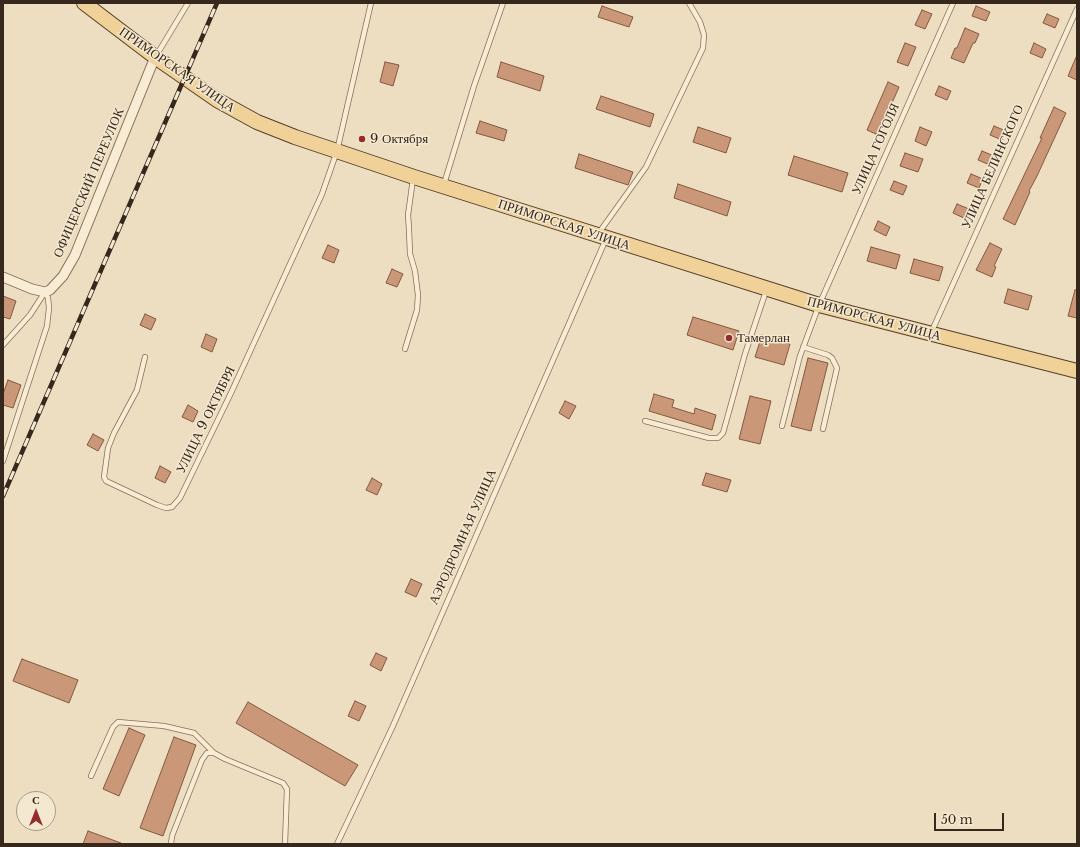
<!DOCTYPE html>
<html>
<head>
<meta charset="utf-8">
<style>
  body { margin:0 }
  #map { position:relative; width:1080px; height:847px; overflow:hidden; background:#eddec1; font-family:"Libre Baskerville",serif }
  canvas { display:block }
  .frame { position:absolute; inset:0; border:4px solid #36281d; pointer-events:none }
  .north { position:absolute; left:16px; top:791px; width:40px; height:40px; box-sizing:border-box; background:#f4e9d0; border:1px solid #a89c88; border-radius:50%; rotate:0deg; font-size:11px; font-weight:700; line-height:16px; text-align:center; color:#36281d }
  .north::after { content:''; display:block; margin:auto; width:14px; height:18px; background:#932b2f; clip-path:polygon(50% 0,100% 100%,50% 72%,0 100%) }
  .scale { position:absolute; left:934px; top:813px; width:70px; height:18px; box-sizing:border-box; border:2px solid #36281d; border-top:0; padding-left:5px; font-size:12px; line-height:14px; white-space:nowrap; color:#36281d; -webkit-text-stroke:3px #f4e9d0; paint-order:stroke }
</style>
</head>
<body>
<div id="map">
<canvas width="1080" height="847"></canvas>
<div class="frame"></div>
<div class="north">С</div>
<div class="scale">50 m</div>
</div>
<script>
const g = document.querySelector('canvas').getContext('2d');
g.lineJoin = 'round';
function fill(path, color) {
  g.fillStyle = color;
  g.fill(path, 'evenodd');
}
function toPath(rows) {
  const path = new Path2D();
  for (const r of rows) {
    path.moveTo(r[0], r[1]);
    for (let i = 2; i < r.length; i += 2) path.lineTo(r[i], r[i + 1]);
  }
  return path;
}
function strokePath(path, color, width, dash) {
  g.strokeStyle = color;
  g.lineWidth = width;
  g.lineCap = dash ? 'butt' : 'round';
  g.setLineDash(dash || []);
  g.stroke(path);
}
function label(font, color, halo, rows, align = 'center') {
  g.font = font + ' "Libre Baskerville",serif';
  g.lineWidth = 3;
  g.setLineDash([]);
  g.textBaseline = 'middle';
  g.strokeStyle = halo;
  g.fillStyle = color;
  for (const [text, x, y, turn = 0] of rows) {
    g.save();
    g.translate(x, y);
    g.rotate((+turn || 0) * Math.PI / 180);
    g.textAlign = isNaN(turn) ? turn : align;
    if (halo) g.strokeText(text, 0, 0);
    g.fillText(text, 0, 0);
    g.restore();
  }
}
const building = toPath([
  [602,6,633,17,629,27,598,17,602,6],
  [976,6,990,12,986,21,972,16,976,6],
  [922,10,932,14,925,29,915,25,922,10],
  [1047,14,1059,19,1055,28,1043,23,1047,14],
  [965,28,979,34,975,43,973,43,964,63,951,58,955,48,957,48,965,28],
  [905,43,916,47,908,66,897,62,905,43],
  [1034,43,1046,49,1042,58,1030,53,1034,43],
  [1077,55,1077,80,1068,76,1077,55],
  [385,62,399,65,393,86,380,82,385,62],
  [501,62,544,76,540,91,497,77,501,62],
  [888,82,899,87,878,135,867,130,888,82],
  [939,86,951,91,947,100,935,95,939,86],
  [601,96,654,114,650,127,596,109,601,96],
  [1054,107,1066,113,1037,176,1029,191,1030,192,1015,225,1003,219,1042,138,1040,138,1054,107],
  [480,121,507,130,504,141,476,133,480,121],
  [994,126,1006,131,1002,140,990,135,994,126],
  [698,127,731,138,726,153,693,142,698,127],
  [920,127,932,132,926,146,915,141,920,127],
  [982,151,994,156,990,165,978,160,982,151],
  [905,153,923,159,918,172,900,166,905,153],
  [579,154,633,172,628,185,575,168,579,154],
  [794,156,848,173,842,192,788,175,794,156],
  [971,174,983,179,979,188,967,183,971,174],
  [894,181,907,186,903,195,890,190,894,181],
  [678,184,731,202,727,216,674,198,678,184],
  [957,204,969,209,966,219,953,213,957,204],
  [878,221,890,227,886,236,874,230,878,221],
  [990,243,1002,249,994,266,996,267,992,277,976,270,990,243],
  [328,245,339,250,334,263,322,258,328,245],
  [871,247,900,255,896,269,867,261,871,247],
  [914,259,943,267,939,281,910,273,914,259],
  [392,269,403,274,397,287,386,283,392,269],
  [1008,289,1032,296,1028,310,1004,303,1008,289],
  [1075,290,1077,290,1077,318,1068,316,1075,290],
  [3,296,16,301,10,319,3,317,3,296],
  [145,314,156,319,151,330,140,325,145,314],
  [693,317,739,331,733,350,687,335,693,317],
  [206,334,217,339,212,352,201,347,206,334],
  [762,335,790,344,784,365,755,357,762,335],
  [808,358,828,363,811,431,791,426,808,358],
  [8,380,21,385,13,408,3,405,3,394,8,380],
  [654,394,674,400,672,407,694,414,695,408,716,415,712,430,649,411,654,394],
  [750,396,771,401,760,444,739,439,750,396],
  [565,401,576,406,569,419,559,413,565,401],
  [188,405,198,411,193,422,182,417,188,405],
  [93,434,104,440,98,451,87,445,93,434],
  [160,466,171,472,165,483,155,478,160,466],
  [706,473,731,480,727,492,702,485,706,473],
  [372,478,382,484,377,495,366,490,372,478],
  [411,579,422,584,416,597,405,592,411,579],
  [376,653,387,658,381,671,370,665,376,653],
  [22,659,78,680,69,703,13,681,22,659],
  [355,701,366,706,359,721,348,716,355,701],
  [248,702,358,765,345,786,236,723,248,702],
  [129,728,145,735,119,796,103,789,129,728],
  [174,737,196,745,163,836,140,828,174,737],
  [88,831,121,843,121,844,83,844,88,831]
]);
const lane = toPath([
  [156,56,188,3],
  [444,184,474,86,503,3],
  [598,234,646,167,703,48,704,35,700,22,689,3],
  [931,333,1077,9],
  [3,345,30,315,45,292],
  [803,347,828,355,832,358,837,368,823,429],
  [405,349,417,310,418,295,415,271,410,254,409,229,408,215,413,179],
  [145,357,137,390,114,433,108,448,104,477,106,481,157,505,166,508,172,507,180,498,231,393,322,194,337,151,371,3],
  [645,421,709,438,718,438,723,433,745,354,766,291],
  [782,426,800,356,819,305,953,3],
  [3,461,47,326,49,308,48,298,45,292],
  [91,776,113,727,118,722,164,726,194,733,214,753],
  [171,844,172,836,202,760,207,753,214,753,225,759,283,783,287,789,285,844],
  [337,844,392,728,606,239]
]);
const street = toPath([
  [3,277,32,289,45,292,50,290,63,276,75,255,155,57]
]);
const primary = toPath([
  [84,3,155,57,217,100,257,122,295,137,414,177,819,305,1077,371]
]);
const rail = toPath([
  [3,496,217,3]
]);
const markers = [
  [362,139,4,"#932b2f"],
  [729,338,4,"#932b2f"]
];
const streetNames = [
  ["ПРИМОРСКАЯ УЛИЦА",177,70,35],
  ["УЛИЦА ГОГОЛЯ",876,149,-66],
  ["УЛИЦА БЕЛИНСКОГО",993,167,-66],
  ["ОФИЦЕРСКИЙ ПЕРЕУЛОК",89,183,-67],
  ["ПРИМОРСКАЯ УЛИЦА",564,225,18],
  ["ПРИМОРСКАЯ УЛИЦА",874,319,15],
  ["УЛИЦА 9 ОКТЯБРЯ",206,420,-64],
  ["АЭРОДРОМНАЯ УЛИЦА",463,537,-66]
];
const poiNames = [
  ["9 Октября",370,139],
  ["Тамерлан",737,338]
];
fill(building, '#ca9778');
strokePath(building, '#84583f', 1);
strokePath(lane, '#866f59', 6);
strokePath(street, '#866f59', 11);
strokePath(primary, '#533e2d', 16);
strokePath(lane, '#f8ecd4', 4.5);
strokePath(street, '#f8ecd4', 9);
strokePath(primary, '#f0d299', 14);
strokePath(rail, '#36281d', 4.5);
strokePath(rail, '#f4e9d0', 3, [9]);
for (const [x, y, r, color] of markers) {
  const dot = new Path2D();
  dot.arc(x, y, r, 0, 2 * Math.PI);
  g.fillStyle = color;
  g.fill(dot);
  strokePath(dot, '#f4e9d0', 1.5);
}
label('13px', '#36281d', '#f4e9d0', streetNames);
label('13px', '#36281d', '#f4e9d0', poiNames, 'left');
</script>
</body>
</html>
